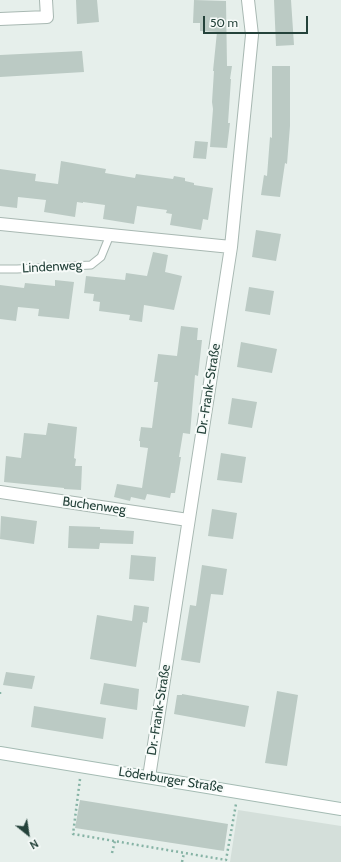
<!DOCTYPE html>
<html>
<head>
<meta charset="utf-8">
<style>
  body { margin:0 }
  #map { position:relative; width:341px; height:862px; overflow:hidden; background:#e6efeb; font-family:Cabin,sans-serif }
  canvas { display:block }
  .north { position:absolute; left:8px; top:814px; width:40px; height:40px; -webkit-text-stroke:3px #f7fbf9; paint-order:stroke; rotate:150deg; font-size:11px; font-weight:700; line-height:16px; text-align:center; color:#24423a }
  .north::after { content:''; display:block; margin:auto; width:14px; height:18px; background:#24423a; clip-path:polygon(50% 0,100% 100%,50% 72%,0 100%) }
  .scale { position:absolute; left:203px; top:16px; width:105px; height:18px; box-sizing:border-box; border:2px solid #24423a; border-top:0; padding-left:5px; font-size:12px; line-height:14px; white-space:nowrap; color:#24423a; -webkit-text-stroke:3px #f7fbf9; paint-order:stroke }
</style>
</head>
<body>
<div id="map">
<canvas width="341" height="862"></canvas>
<div class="north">N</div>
<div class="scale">50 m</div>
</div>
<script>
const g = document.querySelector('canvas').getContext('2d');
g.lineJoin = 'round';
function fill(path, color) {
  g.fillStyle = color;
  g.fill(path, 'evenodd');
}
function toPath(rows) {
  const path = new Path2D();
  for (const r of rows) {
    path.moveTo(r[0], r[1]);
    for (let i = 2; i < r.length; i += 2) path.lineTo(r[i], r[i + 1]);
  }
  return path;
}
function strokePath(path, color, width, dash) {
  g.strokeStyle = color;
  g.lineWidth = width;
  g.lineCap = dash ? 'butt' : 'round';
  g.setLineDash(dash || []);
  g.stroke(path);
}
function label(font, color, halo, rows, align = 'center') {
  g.font = font + ' Cabin,sans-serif';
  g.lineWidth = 4;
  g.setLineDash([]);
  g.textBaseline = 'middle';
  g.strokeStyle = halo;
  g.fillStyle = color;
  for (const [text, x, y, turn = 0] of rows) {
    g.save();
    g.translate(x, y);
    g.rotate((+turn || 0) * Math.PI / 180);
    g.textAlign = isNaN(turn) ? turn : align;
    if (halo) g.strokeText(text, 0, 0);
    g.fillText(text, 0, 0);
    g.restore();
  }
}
const built = toPath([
  [238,810,341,826,341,862,230,862]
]);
const building = toPath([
  [76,0,97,0,99,22,77,24],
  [194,0,226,1,227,66,232,66,230,79,231,79,228,123,230,123,227,148,210,147,213,109,212,102,214,71,213,71,217,32,200,31,200,23,193,23],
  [274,0,291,0,294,45,276,46],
  [82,51,84,72,0,77,0,55],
  [272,66,290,66,290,126,287,164,285,163,280,197,261,195,264,175,267,176,270,137,272,138],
  [195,141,208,142,206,159,193,158],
  [61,161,106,169,105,173,135,178,136,174,173,179,174,176,185,178,185,181,194,183,194,185,213,188,208,220,203,219,201,230,170,225,172,214,166,213,167,210,137,206,134,224,103,219,105,205,83,202,83,203,77,202,75,217,44,212,46,200,18,197,17,208,0,206,0,169,36,174,35,181,58,184],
  [256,230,281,234,276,261,252,257],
  [153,252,168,255,165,272,182,276,174,310,144,305,142,322,129,320,130,315,99,311,100,302,93,301,94,294,84,293,86,276,125,280,126,273,147,276],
  [55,280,74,282,69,319,38,316,39,309,18,307,16,321,0,319,0,285,24,288,25,283,55,286],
  [249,287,274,291,270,315,245,311],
  [181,326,198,328,197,340,202,340,198,376,195,375,190,434,183,433,179,457,181,457,175,493,171,493,170,498,147,494,145,500,131,497,130,501,114,497,117,484,142,488,148,448,140,447,140,441,139,441,141,427,152,428,158,382,154,382,158,354,177,356],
  [241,342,277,349,272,373,237,367],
  [232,398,257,402,252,428,228,424],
  [48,423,77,427,74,458,76,459,75,466,82,466,81,490,64,489,64,488,4,482,6,456,21,458,24,433,46,435],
  [221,453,246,457,242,483,217,480],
  [212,509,237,513,233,539,208,536],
  [1,516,37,521,34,544,0,539],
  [69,526,100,527,100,529,134,531,133,544,100,543,99,549,68,548],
  [131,555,156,557,154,581,129,579],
  [202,565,227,569,223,595,211,594,200,663,181,660,190,605,196,606],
  [134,605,149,607,147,623,143,622,136,667,90,659,97,615,132,621],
  [6,672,35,676,32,689,3,685],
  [104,683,139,689,137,710,100,704],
  [277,691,298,695,287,766,265,763],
  [182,694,249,706,245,727,174,714,177,695,182,695],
  [34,706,106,718,103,739,31,727],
  [80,800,228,824,224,851,75,828]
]);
const path = toPath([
  [0,694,0,692],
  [80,779,73,834,226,860,236,804],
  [112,853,115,841],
  [182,862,184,853]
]);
const lane = toPath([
  [0,269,17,269,91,265,101,257,110,235]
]);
const street = toPath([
  [0,19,47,17,46,0],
  [0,224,231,247],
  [0,492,188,520],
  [149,777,231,247,252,35,248,0]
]);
const secondary = toPath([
  [0,753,341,809]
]);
const streetNames = [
  ["Lindenweg",52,267,-3],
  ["Dr.-Frank-Straße",209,389,-81],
  ["Buchenweg",94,506,8],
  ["Dr.-Frank-Straße",159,710,-81],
  ["Löderburger Straße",171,780,9]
];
fill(built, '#d4dfda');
fill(building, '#bbcac4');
strokePath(lane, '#a8b8b2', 9);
strokePath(street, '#a8b8b2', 14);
strokePath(secondary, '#a4bbb3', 14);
strokePath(path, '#86b3a5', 2.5, [2, 3]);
strokePath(lane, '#fff', 7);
strokePath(street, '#fff', 12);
strokePath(secondary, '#fff', 12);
label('13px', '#24423a', '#f7fbf9', streetNames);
</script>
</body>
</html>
